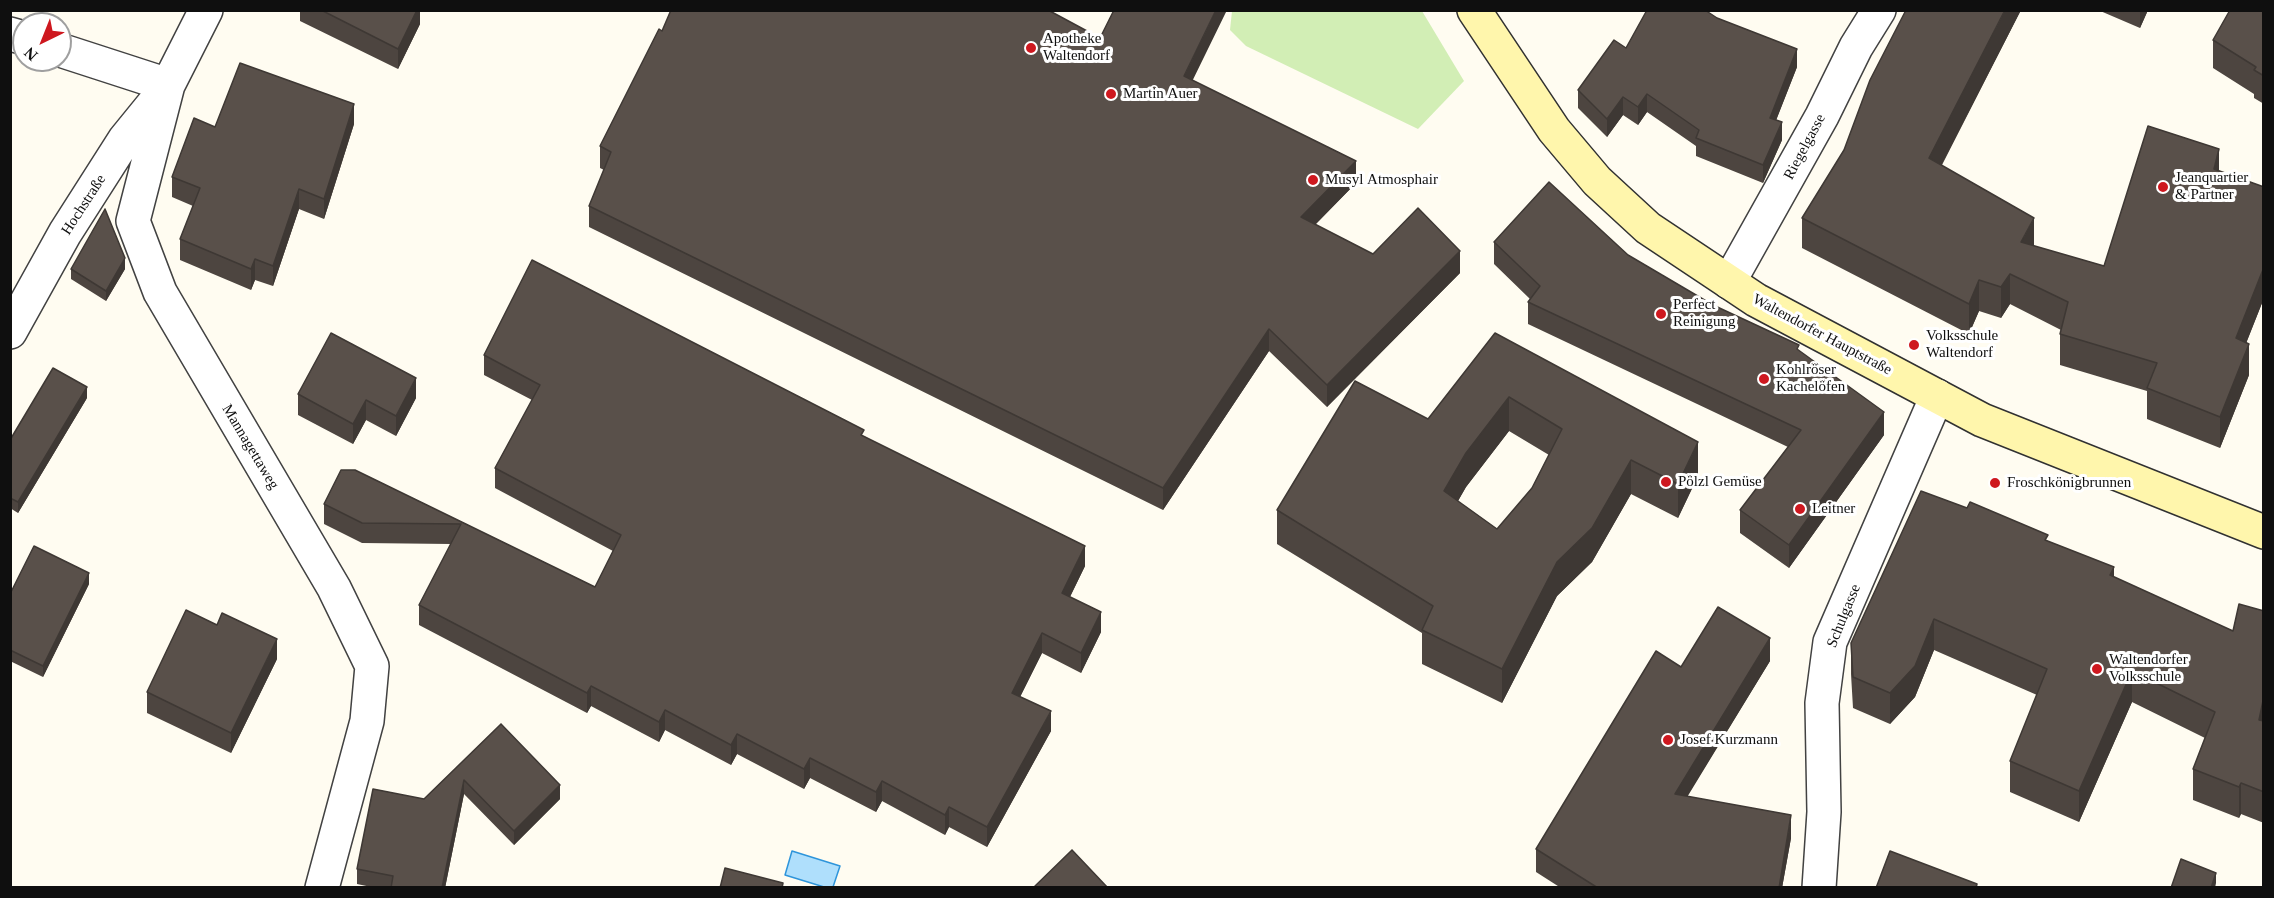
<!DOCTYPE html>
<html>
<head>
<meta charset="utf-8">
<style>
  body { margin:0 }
  #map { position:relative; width:2274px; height:898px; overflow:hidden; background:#fffcf1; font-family:Georgia,serif }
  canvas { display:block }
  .frame { position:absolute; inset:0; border:12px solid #0f0f0f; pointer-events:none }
  .north { position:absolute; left:12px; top:12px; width:60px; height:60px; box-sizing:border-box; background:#fff; border:2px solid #9f9f9f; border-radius:50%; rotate:223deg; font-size:16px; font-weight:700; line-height:24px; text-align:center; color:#0f0f0f }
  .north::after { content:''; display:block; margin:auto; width:21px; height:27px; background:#ce181f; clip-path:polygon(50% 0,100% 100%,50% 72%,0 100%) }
</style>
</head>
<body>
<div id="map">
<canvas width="2274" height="898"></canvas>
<div class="frame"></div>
<div class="north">N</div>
</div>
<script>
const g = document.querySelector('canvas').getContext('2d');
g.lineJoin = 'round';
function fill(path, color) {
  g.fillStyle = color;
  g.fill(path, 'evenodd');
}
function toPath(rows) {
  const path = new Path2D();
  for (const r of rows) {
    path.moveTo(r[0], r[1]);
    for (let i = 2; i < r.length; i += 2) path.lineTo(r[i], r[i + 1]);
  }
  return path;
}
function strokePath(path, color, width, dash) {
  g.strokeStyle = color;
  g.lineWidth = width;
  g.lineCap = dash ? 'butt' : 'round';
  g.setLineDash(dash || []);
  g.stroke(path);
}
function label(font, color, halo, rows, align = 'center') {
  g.font = font + ' Georgia,serif';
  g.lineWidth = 6;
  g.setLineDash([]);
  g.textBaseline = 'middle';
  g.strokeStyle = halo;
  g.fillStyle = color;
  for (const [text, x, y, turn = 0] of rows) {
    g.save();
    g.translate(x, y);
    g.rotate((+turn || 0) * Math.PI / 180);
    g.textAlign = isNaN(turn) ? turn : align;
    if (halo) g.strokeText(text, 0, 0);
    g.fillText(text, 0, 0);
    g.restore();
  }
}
const green = toPath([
  [1232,11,1422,11,1464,81,1418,129,1246,46,1230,30]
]);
const water = toPath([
  [792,851,840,866,833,887,824,887,785,875,792,851]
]);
const minor = toPath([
  [206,10,168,85,133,221,160,292,334,588,372,666,367,721,322,888],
  [10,34,24,38],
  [60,50,168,85],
  [1729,282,1822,116,1856,47,1879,10],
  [10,332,65,233,125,139,160,96],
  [1819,888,1824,812,1822,703,1830,642,1937,396]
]);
const secondary = toPath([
  [1474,10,1554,130,1597,181,1648,228,1756,300,1982,420,2264,532]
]);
const wall = toPath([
  [300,10,420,10,420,24,398,69,300,21],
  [2021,10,1942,165,2034,246,2104,266,2219,171,2264,187,2264,298,2246,343,2249,375,2220,448,2147,419,2147,391,2060,365,2060,334,2061,330,2010,304,2001,318,1979,311,1969,334,1802,248,1802,218,1844,150],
  [2098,10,2148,10,2140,28],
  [2264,10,2264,104,2254,98,2254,94,2213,68,2213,40],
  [662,31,1100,38,1193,81,1356,183,1315,225,1373,254,1460,273,1327,407,1269,351,1163,510,589,227,589,206,604,170,600,168,600,146],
  [1626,48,1797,67,1776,120,1782,140,1763,183,1696,156,1696,146,1647,112,1638,125,1623,115,1607,137,1578,108,1578,90],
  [354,124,324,219,299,209,273,286,255,280,251,290,180,260,180,239,193,206,172,197,172,177,215,127],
  [1494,242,1628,255,1713,305,1799,351,1884,435,1789,568,1740,533,1740,510,1788,447,1528,324,1528,302,1530,299,1494,264],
  [71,269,125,269,106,301,71,279],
  [1495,333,1698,476,1678,518,1631,494,1592,562,1557,596,1502,703,1422,664,1422,633,1277,544,1277,510,1428,419],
  [1509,431,1549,455,1532,488,1497,529,1458,501,1466,487],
  [484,355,864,436,1085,566,1070,597,1101,632,1081,673,1042,653,1020,697,1051,731,987,847,949,827,945,835,882,801,876,812,810,778,804,789,737,754,731,765,665,730,659,742,591,706,587,713,419,625,419,605,451,544,362,543,324,524,324,504,355,470,595,587,613,551,495,488,495,468,532,400,484,375],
  [298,394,416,398,396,436,366,420,353,444,298,415],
  [87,398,18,513,10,508,10,440],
  [1967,508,2048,541,2114,577,2233,631,2264,611,2264,823,2241,814,2239,818,2193,800,2193,769,2205,738,2132,702,2079,822,2010,792,2010,761,2037,695,1934,650,1915,697,1890,724,1853,708,1851,674,1851,643],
  [89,584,43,677,10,661,10,594],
  [277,659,231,753,147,713,147,692],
  [1770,661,1687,796,1791,838,1782,888,1561,888,1536,872,1536,849,1681,667],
  [501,724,560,799,514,845,464,794,445,888,376,888,357,884,357,869,424,799]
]);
const shadedWall = toPath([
  [417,10,420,10,420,24,398,69,398,49],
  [1216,10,1227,10,1184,98,1184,76],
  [2005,10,2021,10,1929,189,1929,158],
  [2140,10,2148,10,2140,28],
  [1797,49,1797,67,1770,136,1770,118],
  [1647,94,1647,112,1638,125,1638,107],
  [1623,97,1623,115,1607,137,1607,119],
  [354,104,354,124,324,219,324,199],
  [1782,122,1782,140,1763,183,1763,165],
  [2219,149,2219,180,2214,169],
  [1356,161,1356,183,1301,239,1301,217],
  [299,189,299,209,273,286,273,266],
  [2034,218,2034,249,2021,242],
  [1460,251,1460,273,1327,407,1327,385],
  [125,258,125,269,106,301,106,291],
  [255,259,255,280,251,290,251,269],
  [2264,267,2264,298,2236,369,2236,338],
  [2010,274,2010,304,2001,318,2001,287],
  [1979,280,1979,311,1969,334,1969,304],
  [1269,329,1269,351,1163,510,1163,488],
  [2249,344,2249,375,2220,448,2220,417],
  [416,378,416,398,396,436,396,416],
  [87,387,87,398,18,513,18,502],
  [1509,397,1509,431,1466,487,1444,525,1444,491,1466,453],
  [366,400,366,420,353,444,353,424],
  [1884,412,1884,435,1789,568,1789,545],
  [1698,442,1698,476,1678,518,1678,484],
  [1631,460,1631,494,1592,562,1557,596,1502,703,1502,669,1557,562],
  [1085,546,1085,566,1062,613,1062,593],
  [2114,567,2114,598,2110,575],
  [89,573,89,584,43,677,43,666],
  [1101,612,1101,632,1081,673,1081,653],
  [1934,619,1934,650,1915,697,1890,724,1890,693],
  [1042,633,1042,653,1012,713,1012,693],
  [1770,638,1770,661,1675,817,1675,794],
  [277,639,277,659,231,753,231,733],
  [2132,671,2132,702,2079,822,2079,791],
  [591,686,591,706,587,713,587,693],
  [2264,696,2264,727,2259,720],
  [665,710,665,730,659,742,659,722],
  [1051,711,1051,731,987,847,987,827],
  [737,734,737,754,731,765,731,745],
  [810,758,810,778,804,789,804,769],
  [464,780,464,794,445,888,442,888],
  [882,781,882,801,876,812,876,792],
  [2241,783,2241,814,2239,818,2239,787],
  [560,785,560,799,514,845,514,831],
  [949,807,949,827,945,835,945,815],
  [1791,815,1791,838,1782,888,1779,888],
  [2216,873,2216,883,2215,888,2211,888]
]);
const building = toPath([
  [321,10,417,10,398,49,321,10],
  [671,10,1048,10,1100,38,1114,10,1216,10,1184,76,1356,161,1301,217,1373,254,1418,208,1460,251,1327,385,1269,329,1163,488,589,206,611,152,600,146,659,29,662,31,671,10],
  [1647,10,1705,10,1717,18,1797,49,1770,118,1782,122,1763,165,1696,138,1699,130,1647,94,1638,107,1623,97,1607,119,1578,90,1614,40,1626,48,1647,10],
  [1906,10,2005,10,1929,158,2034,218,2021,242,2104,266,2148,126,2219,149,2214,169,2264,187,2264,267,2236,338,2249,344,2220,417,2147,388,2157,363,2060,334,2068,302,2010,274,2001,287,1979,280,1969,304,1802,218,1844,150,1870,80,1906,10],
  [2230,10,2264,10,2264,76,2254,70,2256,67,2213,40,2230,10],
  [240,63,354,104,324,199,299,189,273,266,255,259,251,269,180,239,200,188,172,177,194,118,215,127,240,63],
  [1549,182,1628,255,1713,305,1799,345,1797,349,1884,412,1789,545,1740,510,1801,430,1528,302,1540,286,1494,242,1549,182],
  [105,209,125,258,106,291,71,269,105,209],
  [532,260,864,430,861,435,1085,546,1062,593,1101,612,1081,653,1042,633,1012,693,1051,711,987,827,949,807,945,815,882,781,876,792,810,758,804,769,737,734,731,745,665,710,659,722,591,686,587,693,419,605,461,524,362,523,324,504,341,470,355,470,595,587,621,535,495,468,540,385,484,355,532,260],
  [331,333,416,378,396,416,366,400,353,424,298,394,331,333],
  [1495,333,1698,442,1678,484,1631,460,1592,528,1557,562,1502,669,1422,630,1433,606,1277,510,1355,381,1428,419,1495,333],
  [1509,397,1562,429,1532,488,1497,529,1444,491,1466,453,1509,397],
  [53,368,87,387,18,502,10,498,10,440,53,368],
  [1921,491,1967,508,1970,502,2048,535,2045,540,2114,567,2110,575,2233,631,2239,604,2264,611,2264,696,2259,720,2264,721,2264,792,2241,783,2239,787,2193,769,2215,712,2132,671,2079,791,2010,761,2047,669,1934,619,1915,666,1890,693,1853,677,1851,643,1921,491],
  [34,546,89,573,43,666,10,650,10,594,34,546],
  [1718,607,1770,638,1675,794,1791,815,1779,888,1598,888,1536,849,1656,651,1681,667,1718,607],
  [186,610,217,625,222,613,277,639,231,733,147,692,186,610],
  [501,724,560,785,514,831,464,780,442,888,391,888,393,876,357,869,373,789,424,799,501,724],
  [1072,850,1108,888,1033,888,1072,850],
  [1890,851,1977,884,1976,888,1876,888,1890,851],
  [2181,859,2216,873,2211,888,2171,888,2181,859],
  [725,868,783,883,782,888,720,888,725,868]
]);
const markers = [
  [1031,48,6,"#ce181f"],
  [1111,94,6,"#ce181f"],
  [1313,180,6,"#ce181f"],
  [2163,187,6,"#ce181f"],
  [1661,314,6,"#ce181f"],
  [1914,345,6,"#ce181f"],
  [1764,379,6,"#ce181f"],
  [1666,482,6,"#ce181f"],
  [1995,483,6,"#ce181f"],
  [1800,509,6,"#ce181f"],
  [2097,669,6,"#ce181f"],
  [1668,740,6,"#ce181f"]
];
const poiNames = [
  ["Apotheke",1043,39],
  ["Waltendorf",1043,56],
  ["Martin Auer",1123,94],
  ["Jeanquartier",2175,178],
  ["& Partner",2175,195],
  ["Musyl Atmosphair",1325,180],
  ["Perfect",1673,305],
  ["Reinigung",1673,322],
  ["Volksschule",1926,336],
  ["Waltendorf",1926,353],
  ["Kohlröser",1776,370],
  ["Kachelöfen",1776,387],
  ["Pölzl Gemüse",1678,482],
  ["Froschkönigbrunnen",2007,483],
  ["Leitner",1812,509],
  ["Waltendorfer",2109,660],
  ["Volksschule",2109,677],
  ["Josef Kurzmann",1680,740]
];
const streetNames = [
  ["Riegelgasse",1805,147,-62],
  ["Hochstraße",84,205,-57],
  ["Waltendorfer Hauptstraße",1822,335,28],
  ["Mannagettaweg",250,447,59],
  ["Schulgasse",1844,616,-68]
];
fill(green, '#d2eeb5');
fill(water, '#afdffc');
strokePath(water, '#2e95db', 1.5);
strokePath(minor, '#424242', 36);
strokePath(secondary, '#313131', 36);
strokePath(minor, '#fff', 33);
strokePath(secondary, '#fff6ac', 33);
fill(wall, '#4d4540');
fill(shadedWall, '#3e3834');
fill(building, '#59504a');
strokePath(building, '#3e3834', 1.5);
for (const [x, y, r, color] of markers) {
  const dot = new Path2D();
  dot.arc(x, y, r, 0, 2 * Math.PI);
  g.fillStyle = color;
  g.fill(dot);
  strokePath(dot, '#fff', 2);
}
label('15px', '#0f0f0f', '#fff', poiNames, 'left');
label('15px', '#0f0f0f', '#fff', streetNames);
</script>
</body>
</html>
